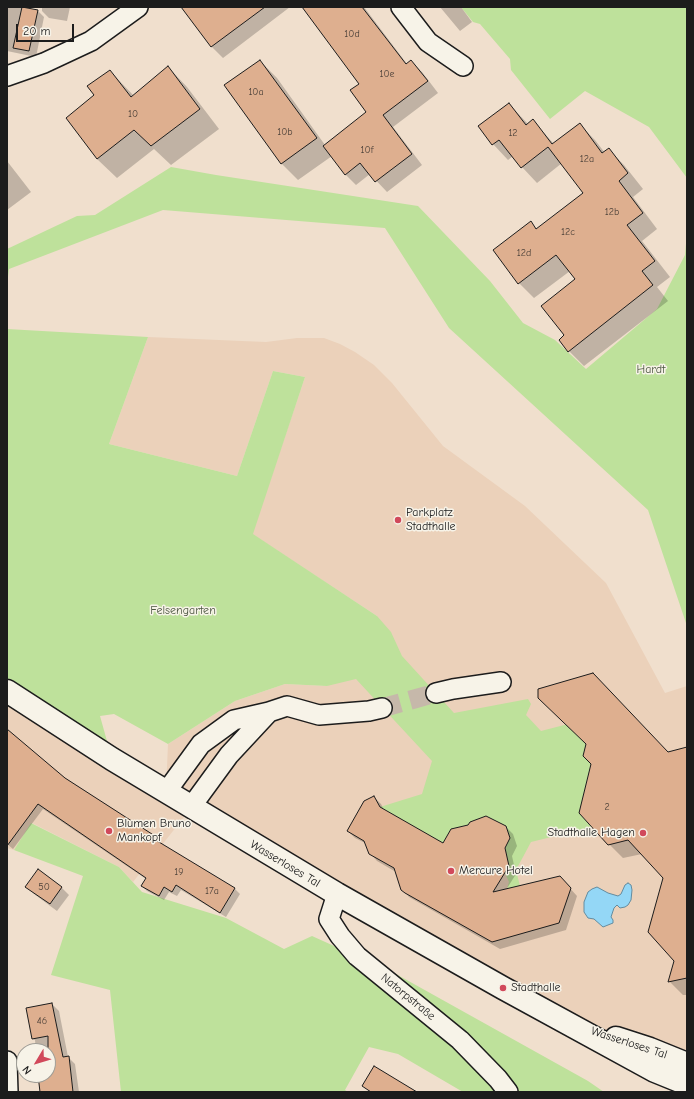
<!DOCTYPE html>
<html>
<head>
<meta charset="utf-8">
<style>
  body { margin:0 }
  #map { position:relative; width:694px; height:1099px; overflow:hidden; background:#f0dfcd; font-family:"Comic Neue",sans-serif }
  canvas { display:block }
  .frame { position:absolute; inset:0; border:8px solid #1c1c1c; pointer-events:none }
  .north { position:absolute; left:16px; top:1043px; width:40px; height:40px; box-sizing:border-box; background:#f7f3e8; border:1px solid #9f9d96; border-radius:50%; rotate:232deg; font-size:11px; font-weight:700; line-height:16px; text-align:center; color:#1c1c1c }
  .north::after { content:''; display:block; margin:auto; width:14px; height:18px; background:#d1495b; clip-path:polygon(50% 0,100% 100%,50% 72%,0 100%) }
  .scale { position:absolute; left:16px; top:24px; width:58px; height:18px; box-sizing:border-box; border:2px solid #1c1c1c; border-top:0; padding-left:5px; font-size:12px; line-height:14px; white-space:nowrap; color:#1c1c1c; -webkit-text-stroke:3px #f7f3e8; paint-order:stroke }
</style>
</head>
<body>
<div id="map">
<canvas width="694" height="1099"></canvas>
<div class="frame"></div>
<div class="north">N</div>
<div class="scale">20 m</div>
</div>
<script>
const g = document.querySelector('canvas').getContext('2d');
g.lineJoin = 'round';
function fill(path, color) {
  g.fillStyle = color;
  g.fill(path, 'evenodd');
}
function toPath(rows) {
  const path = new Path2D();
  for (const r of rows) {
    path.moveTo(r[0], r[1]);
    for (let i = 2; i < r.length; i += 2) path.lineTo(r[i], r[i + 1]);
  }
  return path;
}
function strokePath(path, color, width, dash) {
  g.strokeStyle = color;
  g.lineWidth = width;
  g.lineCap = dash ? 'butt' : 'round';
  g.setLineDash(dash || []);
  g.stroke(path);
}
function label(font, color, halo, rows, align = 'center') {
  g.font = font + ' "Comic Neue",sans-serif';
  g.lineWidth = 3;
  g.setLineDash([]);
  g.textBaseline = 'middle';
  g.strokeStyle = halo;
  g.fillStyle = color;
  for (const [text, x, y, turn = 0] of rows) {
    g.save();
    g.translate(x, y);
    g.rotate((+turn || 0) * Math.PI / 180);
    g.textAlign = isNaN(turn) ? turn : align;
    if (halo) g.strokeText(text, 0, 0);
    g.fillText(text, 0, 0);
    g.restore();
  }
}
const built = toPath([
  [148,337,266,342,297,338,324,338,340,344,355,352,374,365,392,383,443,446,525,506,606,583,665,693,687,686,687,1064,571,1024,191,808,133,882,119,867,32,823,14,850,7,848,7,691,166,791,168,744,235,701,285,684,327,686,377,616,252,534,305,377,273,371,237,476,109,444]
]);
const green = toPath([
  [461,7,687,7,687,178,649,127,585,91,550,119,511,70,510,59,480,24,473,22],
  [171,167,216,175,418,206,490,281,523,323,555,340,586,369,657,309,685,255,687,232,687,626,648,510,449,328,385,228,163,210,9,269,7,285,7,249,77,216,95,215],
  [7,329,148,337,109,444,237,476,273,371,305,377,253,534,377,616,391,632,402,656,454,713,528,699,531,704,526,715,541,731,568,724,586,744,583,756,591,764,579,813,592,827,531,842,516,870,520,886,507,889,509,882,505,873,509,866,505,848,510,838,506,826,486,816,470,822,468,825,451,829,443,843,380,807,422,794,432,761,356,679,327,686,285,684,235,701,168,744,114,714,100,716,112,759,7,691],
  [31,823,119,867,142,892,226,918,284,949,312,936,396,974,588,1081,604,1092,463,1092,398,1054,369,1047,345,1090,348,1092,121,1092,110,990,51,975,83,876,14,850]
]);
const water = toPath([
  [628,883,631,885,632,890,631,900,628,905,625,907,620,908,617,905,614,908,611,917,613,920,613,923,603,927,594,919,588,918,584,912,584,902,588,892,592,889,597,887,608,893,618,896,621,894,625,885,628,883]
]);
const shadow = toPath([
  [7,7,19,7,38,11,44,17,36,57,7,51],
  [42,7,70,7,67,21,49,18,42,11],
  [182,7,290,7,223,58,212,47],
  [303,7,364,7,407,64,411,61,422,72,438,93,393,127,422,165,387,192,370,174,356,185,345,174,332,156,298,180,282,164,225,86,260,61,277,78,325,145,368,112,360,84],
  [440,7,461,7,472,22,460,31],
  [168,67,187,87,219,129,171,165,154,149,117,178,97,159,96,95,110,71,134,96],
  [509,104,528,124,533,121,554,144,580,125,595,140,605,153,609,150,624,165,643,189,633,197,657,229,642,241,670,277,657,287,668,301,584,366,569,351,565,336,577,280,570,271,534,298,519,283,531,223,537,229,585,193,562,163,537,183,522,167,513,156,508,160,493,144],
  [7,161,31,192,7,210],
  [7,730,65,778,154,837,159,843,235,889,240,894,226,917,181,890,177,896,169,892,164,900,147,891,142,886,146,879,43,809,13,849,7,844],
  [687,748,687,995,683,995,669,981,676,960,665,878,642,854,623,858,609,844,668,753],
  [374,797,381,804,384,810,443,845,506,827,513,834,517,846,512,856,516,874,506,890,567,885,577,896,566,930,500,949,409,897,402,889,396,872,377,861,370,853,367,844,355,838,348,831],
  [38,871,62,888,69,895,57,911,34,894,26,886],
  [52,1004,59,1011,68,1057,75,1064,79,1092,41,1092,39,1075,48,1075,48,1051,36,1051,35,1040,33,1039]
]);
const building = toPath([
  [22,7,38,10,29,51,13,48,22,7],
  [181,7,265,7,211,47,181,7],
  [302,7,362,7,406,64,411,60,428,81,383,115,412,154,375,182,360,163,345,175,323,146,366,112,350,90,359,84,302,7],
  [260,60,317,138,281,164,224,85,260,60],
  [168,66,200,109,151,146,134,130,97,159,66,118,94,95,87,86,110,70,131,97,168,66],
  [509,103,526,125,533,119,552,144,580,123,602,153,609,148,628,173,619,181,643,213,627,225,655,261,642,271,653,285,568,352,559,340,564,335,541,306,575,279,556,255,518,284,493,250,531,221,536,229,583,193,548,147,521,168,499,140,492,145,478,126,509,103],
  [593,673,668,752,687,747,687,978,668,982,674,961,648,932,663,878,628,840,608,845,579,813,591,764,583,756,586,744,538,698,538,689,593,673],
  [7,729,65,778,155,836,154,839,235,888,220,913,176,885,172,892,164,887,159,896,141,886,146,878,38,804,7,846,7,729],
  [374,796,380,807,443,843,451,829,468,825,470,822,486,816,506,826,510,838,505,848,509,866,493,892,560,876,571,888,559,923,492,942,405,893,401,890,394,868,369,854,364,841,347,831,364,801,374,796],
  [38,869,62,887,50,904,25,887,38,869],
  [52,1003,63,1057,69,1056,73,1092,40,1092,38,1075,48,1075,48,1036,32,1039,26,1008,52,1003],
  [374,1066,417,1092,371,1092,362,1086,374,1066]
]);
const minorTunnel = toPath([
  [382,708,436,693]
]);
const minor = toPath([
  [401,7,428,42,463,66],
  [7,76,44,63,91,41,138,7],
  [436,693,453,689,501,682],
  [166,792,201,744,234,720,269,712,287,706,319,715,369,711,382,708],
  [191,807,229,755,269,712],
  [337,894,329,919,340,936,357,956,460,1040,498,1079,508,1092],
  [7,1061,8,1092]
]);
const major = toPath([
  [7,691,112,759,337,894,503,988,655,1071,687,1084],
  [616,1038,650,1049,687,1064]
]);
const markers = [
  [398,520,4,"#d1495b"],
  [109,831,4,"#d1495b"],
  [643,833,4,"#d1495b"],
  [451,871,4,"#d1495b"],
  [503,988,4,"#d1495b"]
];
const numberNames = [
  ["10d",352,34],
  ["10e",387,74],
  ["10a",256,92],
  ["10",133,114],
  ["10b",285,132],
  ["12",513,133],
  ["10f",367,150],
  ["12a",587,159],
  ["12b",612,212],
  ["12c",568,232],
  ["12d",524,253],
  ["2",607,807],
  ["19",179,872],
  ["50",44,887],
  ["17a",212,891],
  ["46",42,1021]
];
const parkNames = [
  ["Hardt",651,370],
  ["Felsengarten",183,611]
];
const poiNames = [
  ["Parkplatz",406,513],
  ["Stadthalle",406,527],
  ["Blumen Bruno",117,824],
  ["Mankopf",117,838],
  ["Stadthalle Hagen",635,833,"right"],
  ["Mercure Hotel",459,871],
  ["Stadthalle",511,988]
];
const streetNames = [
  ["Wasserloses Tal",285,864,31],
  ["Natorpstraße",408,997,39],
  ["Wasserloses Tal",629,1043,18]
];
fill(built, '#ebd1ba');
fill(green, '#bee19b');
fill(water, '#94d7f6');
strokePath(water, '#648c9f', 1);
fill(shadow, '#0003');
fill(building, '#deaf8f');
strokePath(building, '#1c1c1c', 1);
strokePath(minorTunnel, '#c6b8aa', 19, [19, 10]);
strokePath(minor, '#1c1c1c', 22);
strokePath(major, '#1c1c1c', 25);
strokePath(minor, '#f7f3e8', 19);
strokePath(major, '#f7f3e8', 22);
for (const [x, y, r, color] of markers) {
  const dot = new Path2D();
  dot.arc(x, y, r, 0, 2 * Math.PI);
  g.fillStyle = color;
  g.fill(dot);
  strokePath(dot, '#f7f3e8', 1.5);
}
label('10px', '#4c4139', null, numberNames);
label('12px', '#4d5742', '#f7f3e8', parkNames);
label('12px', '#1c1c1c', '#f7f3e8', poiNames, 'left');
label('12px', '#1c1c1c', '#f7f3e8', streetNames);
</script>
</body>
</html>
